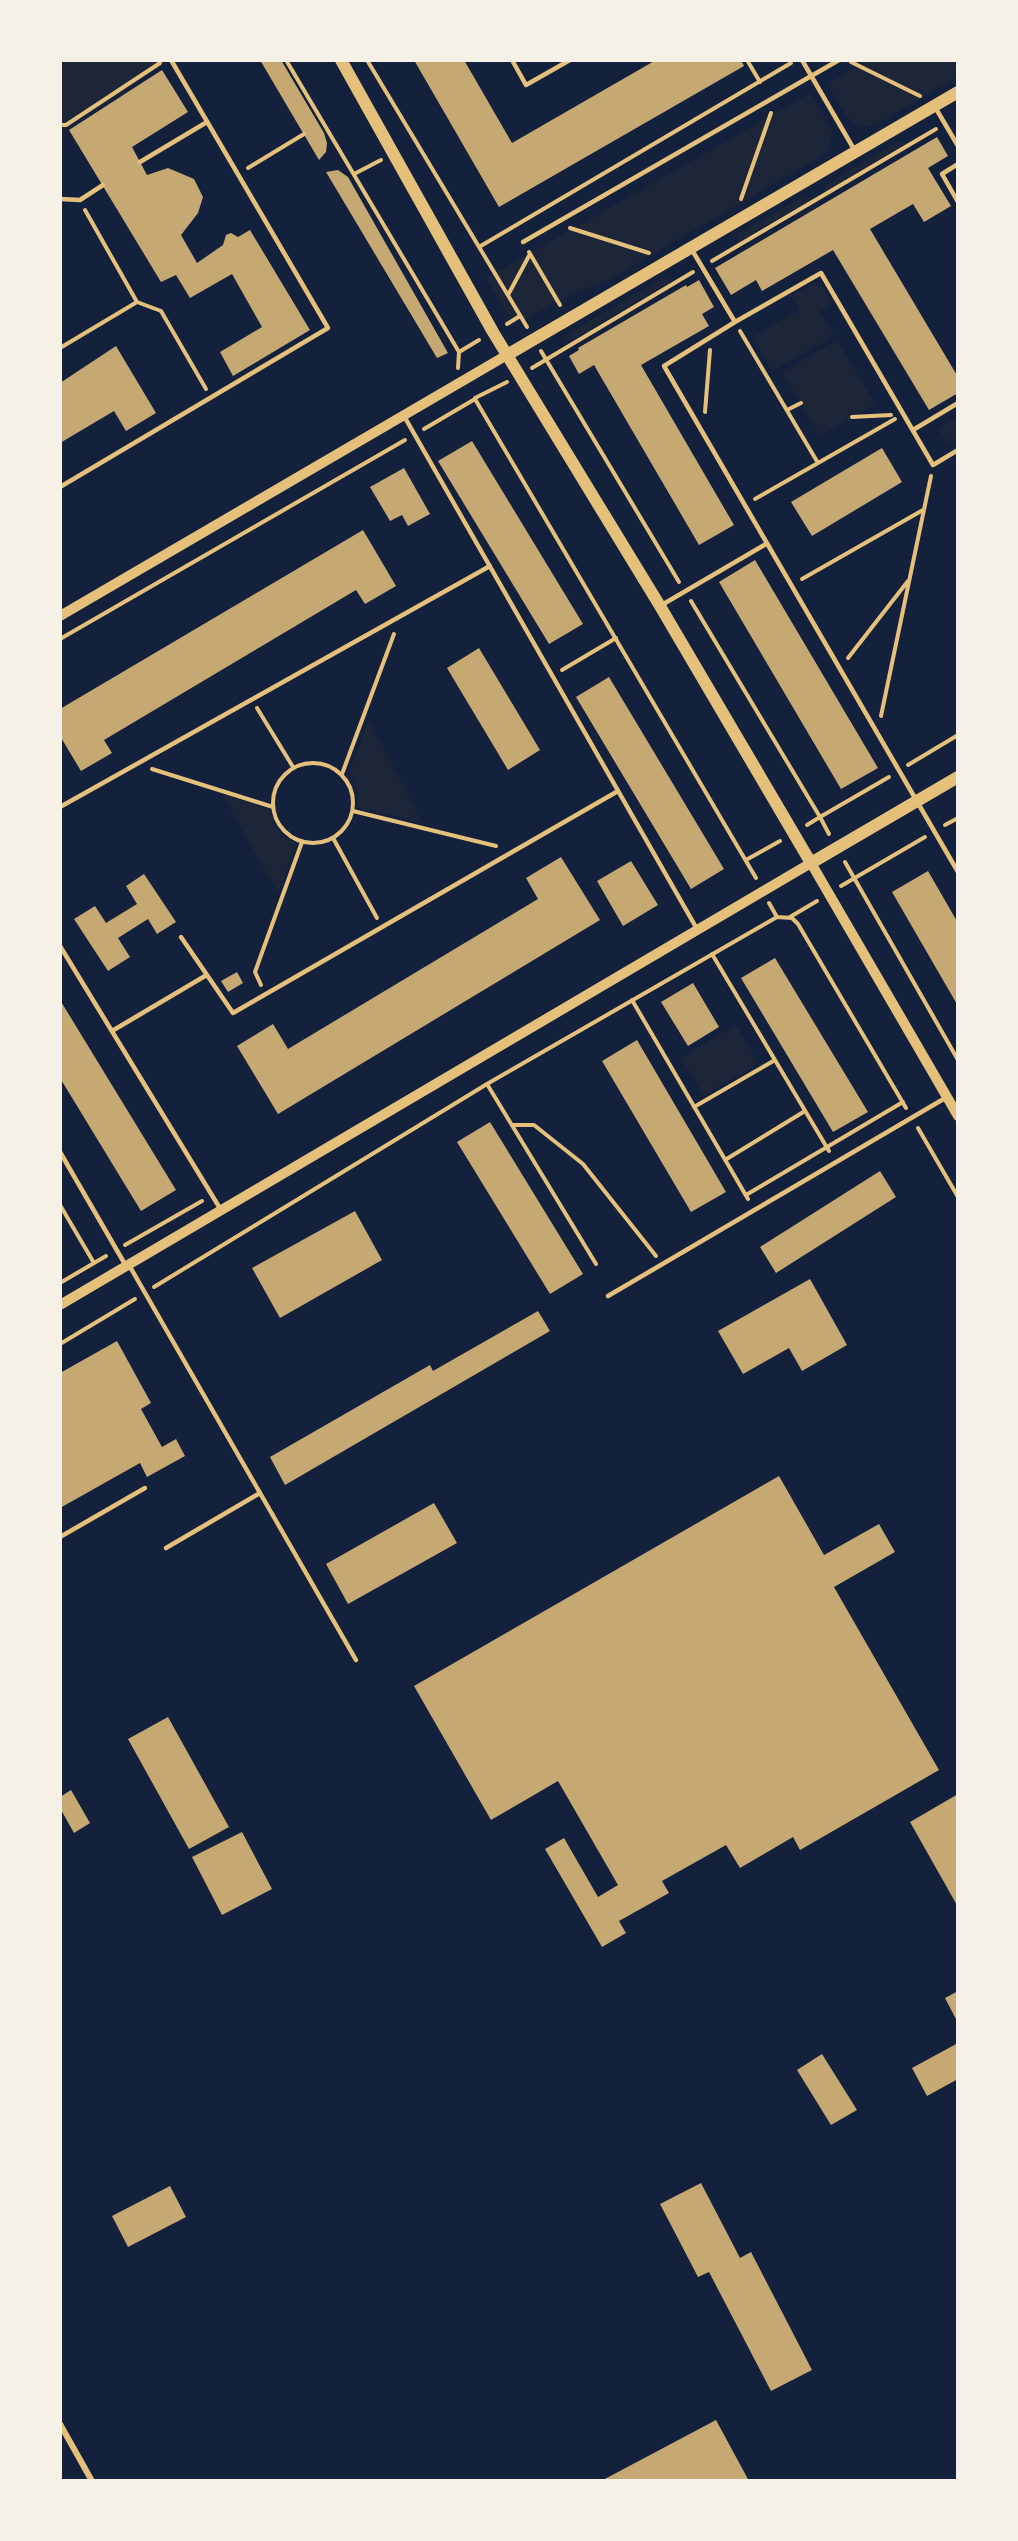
<!DOCTYPE html>
<html>
<head>
<meta charset="utf-8">
<style>
  body { margin:0 }
  #map { position:relative; width:1018px; height:2541px; overflow:hidden; background:#14213d; font-family:"Roboto Condensed",sans-serif }
  canvas { display:block }
  .frame { position:absolute; inset:0; border:62px solid #f6f1e7; pointer-events:none }
</style>
</head>
<body>
<div id="map">
<canvas width="1018" height="2541"></canvas>
<div class="frame"></div>
</div>
<script>
const g = document.querySelector('canvas').getContext('2d');
g.lineJoin = 'round';
function fill(path, color) {
  g.fillStyle = color;
  g.fill(path, 'evenodd');
}
function toPath(rows) {
  const path = new Path2D();
  for (const r of rows) {
    if (r.length === 3) {
      path.moveTo(r[0] + r[2], r[1]);
      path.arc(r[0], r[1], r[2], 0, 2 * Math.PI);
      continue;
    }
    path.moveTo(r[0], r[1]);
    for (let i = 2; i < r.length; i += 2) path.lineTo(r[i], r[i + 1]);
  }
  return path;
}
function strokePath(path, color, width, dash) {
  g.strokeStyle = color;
  g.lineWidth = width;
  g.lineCap = dash ? 'butt' : 'round';
  g.setLineDash(dash || []);
  g.stroke(path);
}
const green = toPath([
  [60,60,165,60,160,67,60,134],
  [868,60,958,60,958,77,875,125,862,127,851,121,845,114,827,84],
  [811,93,832,131,829,149,820,157,607,281,563,298,529,318,518,319,506,312,486,278],
  [899,141,906,143,826,191,826,184],
  [804,196,812,199,738,242,738,234],
  [665,277,674,280,566,343,564,340,567,334],
  [812,284,824,287,833,304,820,311,834,336,772,371,752,337,799,310,791,296],
  [837,340,875,404,820,436,782,372],
  [958,417,958,438,948,444,938,428],
  [369,720,414,806,421,822,359,808,355,780,349,772],
  [222,794,269,809,275,827,284,837,297,843,278,893],
  [736,1025,758,1063,704,1096,681,1058]
]);
const building = toPath([
  [260,60,281,60,324,133,327,143,326,152,319,160],
  [414,60,464,60,512,143,656,60,741,60,744,66,499,207],
  [162,70,188,112,132,147,147,175,168,168,194,179,203,197,198,213,181,235,197,263,223,245,226,235,231,233,238,237,250,230,310,330,233,376,220,352,262,327,232,274,190,298,176,275,161,282,69,130],
  [937,137,948,156,928,168,951,206,924,222,913,204,870,229,958,377,958,393,929,410,833,250,762,291,756,280,731,295,715,268],
  [338,170,348,177,448,353,437,358,326,172],
  [699,280,714,307,702,314,709,326,641,365,734,525,699,545,594,365,579,374,569,356,579,350,578,348,686,285,687,287],
  [116,346,156,413,126,431,114,411,60,443,60,383],
  [472,441,583,624,549,644,438,461],
  [882,448,902,482,812,536,791,502],
  [404,468,430,514,408,526,402,515,390,521,370,487],
  [363,530,396,586,365,604,356,590,104,740,112,753,81,771,60,736,60,709],
  [755,560,878,768,841,789,719,582],
  [479,648,540,750,508,770,447,668],
  [609,677,724,869,691,889,576,697],
  [561,857,600,920,278,1114,237,1046,273,1024,288,1049,538,899,526,878],
  [631,861,658,905,623,926,597,881],
  [928,871,958,923,958,1006,892,892],
  [144,874,176,922,157,934,148,919,118,938,130,957,108,971,74,919,95,906,106,923,137,904,126,886],
  [775,958,868,1112,833,1132,741,978],
  [237,972,243,983,228,992,221,981],
  [693,983,719,1027,688,1046,661,1002],
  [60,1000,176,1190,141,1211,60,1078],
  [637,1040,726,1192,691,1212,602,1061],
  [490,1122,583,1274,550,1294,457,1142],
  [880,1171,896,1197,776,1273,760,1247],
  [355,1211,382,1260,280,1318,252,1268],
  [810,1279,847,1345,802,1371,789,1348,743,1374,718,1331],
  [538,1311,550,1331,285,1485,270,1457,430,1365,433,1371],
  [117,1341,151,1403,141,1409,162,1447,176,1439,185,1456,147,1477,140,1463,60,1508,60,1373],
  [779,1476,824,1555,879,1524,895,1552,834,1587,939,1770,800,1850,793,1837,740,1868,726,1845,662,1881,669,1893,619,1921,626,1933,602,1947,545,1849,564,1838,598,1897,618,1885,558,1781,491,1820,414,1686],
  [434,1503,457,1543,348,1604,326,1564],
  [168,1717,229,1827,189,1849,128,1739],
  [71,1790,90,1823,74,1833,60,1808,60,1797],
  [958,1794,958,1907,910,1822],
  [242,1832,272,1889,222,1915,192,1857],
  [958,1991,958,2023,945,1998],
  [958,2043,958,2079,927,2096,912,2068],
  [822,2054,857,2110,831,2125,797,2070],
  [701,2183,740,2258,751,2252,812,2370,771,2391,709,2272,698,2277,660,2204],
  [170,2186,186,2217,128,2247,112,2216],
  [716,2420,749,2481,601,2481]
]);
const path = toPath([
  [286,60,459,352,458,368],
  [367,60,527,327],
  [747,60,760,82],
  [851,62,920,96],
  [60,125,66,125,160,63],
  [248,168,304,134],
  [354,174,381,160],
  [741,199,771,113],
  [570,228,649,253],
  [479,247,791,63],
  [529,252,560,305],
  [712,261,936,129],
  [508,295,530,254],
  [137,302,161,311,206,389],
  [507,324,520,316],
  [740,331,818,463],
  [60,348,137,302,85,210],
  [541,351,679,582],
  [459,352,479,340],
  [532,368,693,272],
  [475,398,507,382],
  [787,410,801,403],
  [705,412,710,350],
  [852,417,891,415],
  [424,429,475,399,756,878],
  [755,499,895,419],
  [802,579,923,510],
  [691,601,820,817,889,777],
  [60,639,405,440],
  [848,658,908,581],
  [562,670,616,638],
  [257,708,293,767],
  [881,716,931,476],
  [313,803,40],
  [908,765,958,735],
  [152,769,273,807],
  [342,774,394,634],
  [353,811,496,846],
  [807,825,820,817,829,834],
  [945,825,958,818],
  [333,838,377,918],
  [746,860,780,841],
  [845,862,958,1060],
  [841,886,925,837],
  [769,903,777,917,792,918,798,924,906,1108],
  [790,917,817,901],
  [712,954,829,1151],
  [261,985,255,972,302,842],
  [632,1000,748,1199],
  [487,1084,596,1264],
  [694,1107,775,1060],
  [512,1125,534,1125,583,1164,656,1256],
  [918,1128,958,1197],
  [725,1160,805,1111],
  [746,1195,903,1102],
  [60,1205,94,1263],
  [125,1245,202,1201],
  [60,1283,106,1256],
  [154,1287,487,1084,777,917],
  [60,1344,135,1299]
]);
const service = toPath([
  [512,60,526,85,570,60],
  [802,60,855,151],
  [935,107,958,146],
  [140,162,207,122],
  [958,164,942,174,958,202],
  [60,199,80,200,103,185],
  [523,242,839,60],
  [692,250,735,322,664,366,958,872],
  [735,322,821,273,933,465,958,450],
  [404,416,697,929],
  [913,430,958,403],
  [60,487,328,328,171,60],
  [660,606,766,544],
  [60,807,490,566],
  [181,937,233,1013,618,791],
  [60,946,221,1210],
  [112,1031,205,976],
  [60,1152,126,1266],
  [129,1265,356,1660],
  [608,1296,947,1097],
  [60,1537,145,1488],
  [166,1548,260,1493]
]);
const minor = toPath([
  [60,2424,92,2481]
]);
const tertiary = toPath([
  [60,616,507,355],
  [60,1305,811,863,958,1116]
]);
const secondary = toPath([
  [341,60,493,332,660,606,811,863,958,777],
  [507,355,958,92]
]);
fill(green, '#1d2539');
fill(building, '#c6a872');
strokePath(path, '#e5c07b', 4);
strokePath(service, '#e5c07b', 4.5);
strokePath(minor, '#e5c07b', 6);
strokePath(tertiary, '#e5c07b', 10);
strokePath(secondary, '#e5c07b', 12);
</script>
</body>
</html>
